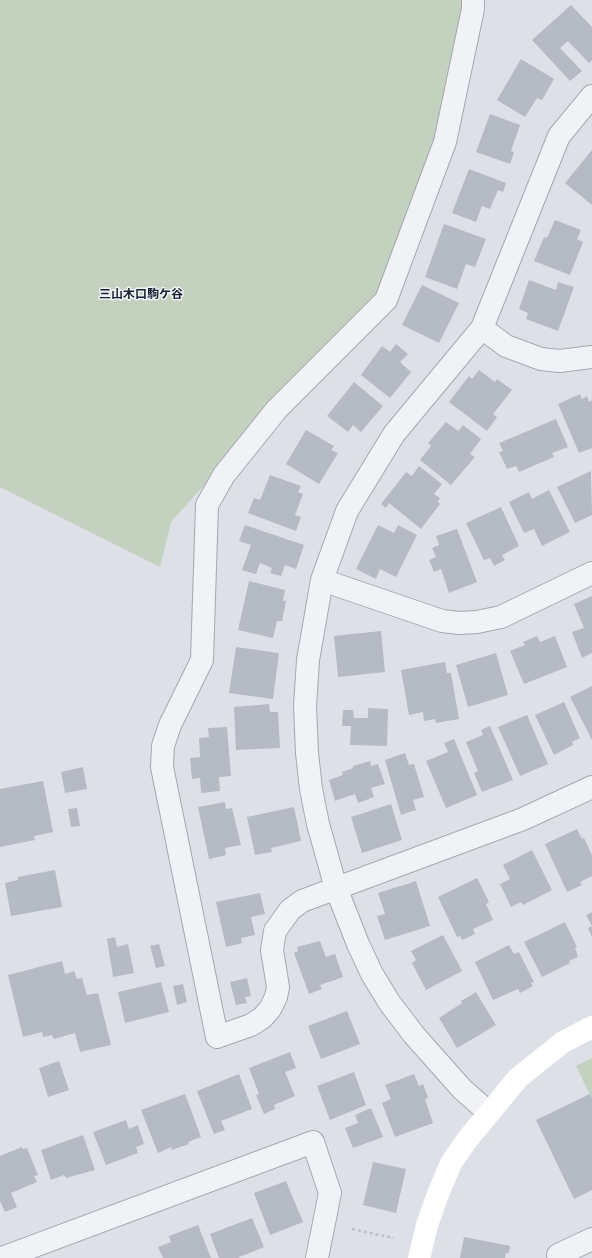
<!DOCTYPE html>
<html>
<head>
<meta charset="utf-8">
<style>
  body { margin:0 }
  canvas { display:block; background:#dde1e7 }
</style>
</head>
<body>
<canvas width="592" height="1258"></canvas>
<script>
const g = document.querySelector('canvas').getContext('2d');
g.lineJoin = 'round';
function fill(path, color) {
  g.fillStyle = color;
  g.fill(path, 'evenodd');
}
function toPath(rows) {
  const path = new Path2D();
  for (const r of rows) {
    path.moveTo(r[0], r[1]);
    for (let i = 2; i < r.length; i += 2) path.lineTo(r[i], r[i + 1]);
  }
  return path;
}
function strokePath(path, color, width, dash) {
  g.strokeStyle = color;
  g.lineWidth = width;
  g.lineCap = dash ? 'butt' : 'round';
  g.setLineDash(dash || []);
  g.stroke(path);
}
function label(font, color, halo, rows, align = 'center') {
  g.font = font + ' "DM Sans","Noto Sans JP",sans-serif';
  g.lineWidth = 3;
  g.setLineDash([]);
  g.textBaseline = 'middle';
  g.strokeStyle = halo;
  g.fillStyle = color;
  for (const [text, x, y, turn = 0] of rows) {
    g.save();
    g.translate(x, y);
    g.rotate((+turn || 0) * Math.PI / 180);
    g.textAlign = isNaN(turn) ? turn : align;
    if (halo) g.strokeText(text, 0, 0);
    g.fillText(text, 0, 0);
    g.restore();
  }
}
const green = toPath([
  [0,0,464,0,435,142,376,295,171,522,160,567,0,487],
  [592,1058,592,1099,576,1066]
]);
const building = toPath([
  [571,5,592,27,592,60,589,63,568,41,560,48,582,71,570,81,532,40],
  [521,59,554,79,542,100,537,98,525,117,497,100],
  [490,114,520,125,511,151,514,152,510,164,476,152],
  [592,150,592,205,565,183],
  [469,169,506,183,503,192,498,190,490,209,482,206,476,222,452,213],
  [555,220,581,230,577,239,583,242,570,275,534,261,544,237,547,238],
  [444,224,486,239,475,267,466,264,457,289,425,277],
  [529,280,556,290,558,282,574,287,558,331,526,319,528,313,519,309],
  [422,285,459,303,439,343,402,325],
  [396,344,408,354,400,362,411,372,390,398,361,375,382,346,390,352],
  [479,370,495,382,497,379,512,390,493,414,497,417,487,431,449,402,469,376,472,379],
  [354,382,383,406,361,432,353,425,348,432,327,416],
  [580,394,582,399,587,396,589,402,592,400,592,448,579,453,558,404],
  [556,419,568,447,552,453,554,457,519,472,516,466,507,469,499,452,503,451,499,443],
  [446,422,458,431,463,425,481,439,470,454,475,457,451,485,420,460,431,446,428,443],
  [306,430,334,446,331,450,338,453,319,484,286,464],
  [419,466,442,484,434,494,440,498,438,502,440,504,421,529,389,503,386,508,381,504,406,472,412,476],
  [591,471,592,515,575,523,557,487],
  [270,475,301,486,298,492,303,494,295,515,301,517,296,531,248,513,254,498,260,500],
  [549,490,570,532,542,546,534,529,524,533,509,502,529,492,532,499],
  [501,507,519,546,502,555,505,560,494,566,490,558,484,560,466,523],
  [245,525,304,545,296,569,285,565,281,576,270,573,272,568,260,563,256,574,242,570,251,545,239,541],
  [378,525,394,533,398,525,417,535,396,577,380,569,376,579,356,569],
  [457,529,477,582,449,593,441,569,434,572,429,560,436,557,432,548,439,545,436,536],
  [249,581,285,590,283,601,286,601,282,621,277,621,273,638,238,630],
  [592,596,592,653,582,658,572,632,584,628,574,604],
  [381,631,385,672,338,677,334,636],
  [537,636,540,642,555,636,567,667,524,684,510,651,525,645,523,642],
  [236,647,279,653,273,699,229,693],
  [496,653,508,695,468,707,456,665],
  [445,662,447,673,451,673,459,719,436,723,435,719,424,721,423,712,409,715,401,670],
  [592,686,592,740,570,697],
  [564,702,580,738,572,742,573,745,554,755,535,715],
  [269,704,270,712,278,712,280,748,236,750,234,707],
  [368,708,388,709,387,746,350,745,351,726,342,726,343,710,353,710,354,718,368,718],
  [527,715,548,764,520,776,498,727],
  [490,726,513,780,482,792,474,773,478,771,466,742,483,735,481,730],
  [227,727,231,776,219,777,220,791,201,793,200,778,192,779,190,758,200,757,199,738,209,737,208,728],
  [454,739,477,795,446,808,426,761,448,752,444,743],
  [405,753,409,765,414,764,424,797,413,800,416,810,401,815,385,760],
  [370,761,371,766,378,764,385,784,371,788,374,797,358,803,355,794,335,801,329,780,343,775,342,772,353,768,353,766],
  [83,767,87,789,65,793,61,772],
  [43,781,53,832,34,836,35,840,0,847,0,789],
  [225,802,226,809,232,808,241,845,225,848,226,855,209,859,198,807],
  [391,804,402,840,362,853,351,817],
  [294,807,301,841,271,848,272,852,255,855,247,817],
  [77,808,80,826,71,827,68,809],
  [577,829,582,839,584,838,592,855,592,876,580,882,582,885,567,892,545,844],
  [532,850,552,890,523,905,521,902,511,907,500,884,510,879,503,865],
  [55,870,62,907,11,916,5,883,18,880,18,877],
  [477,878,489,902,486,904,493,920,473,929,475,934,462,940,460,936,457,937,438,897],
  [416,881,430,926,385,940,377,916,385,914,378,893],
  [260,893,265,914,251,917,255,935,241,938,242,943,226,947,216,902],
  [592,912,592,937,588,928,592,926,586,915],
  [565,922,577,947,575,948,578,957,569,961,570,963,542,977,524,942],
  [443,935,462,971,426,990,412,963,416,960,411,951],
  [115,937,117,947,128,944,134,973,113,977,107,939],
  [320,941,326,957,335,954,343,977,320,985,322,989,309,994,294,953,298,951,297,947],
  [159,944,165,966,156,968,150,946],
  [509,945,514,954,519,952,534,982,531,983,533,986,520,993,518,989,493,1000,475,962],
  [62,961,65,974,74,971,77,979,82,978,87,995,98,993,111,1045,80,1052,75,1033,54,1039,52,1035,43,1037,42,1032,23,1037,8,975],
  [247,978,251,996,245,997,247,1003,236,1005,230,982],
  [161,982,169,1012,125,1023,118,992],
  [183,984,187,1002,177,1005,173,986],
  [476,992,496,1025,457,1048,439,1018,462,1003,461,1001],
  [347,1011,360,1044,321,1059,308,1026],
  [290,1052,296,1068,285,1072,295,1096,274,1105,275,1109,264,1114,256,1095,259,1094,249,1068],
  [59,1061,69,1090,48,1097,39,1068],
  [354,1072,366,1105,330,1120,317,1086],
  [239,1074,252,1109,221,1121,225,1130,214,1134,197,1091],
  [414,1074,419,1086,423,1084,428,1098,425,1099,433,1123,395,1137,382,1103,391,1099,385,1085],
  [185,1094,201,1137,188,1142,189,1144,172,1150,171,1147,158,1153,141,1110],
  [590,1094,592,1099,592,1190,574,1199,536,1120],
  [371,1108,383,1137,353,1148,345,1128,358,1123,355,1115],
  [126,1120,129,1129,138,1125,144,1144,136,1147,138,1153,106,1165,93,1132],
  [83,1135,95,1170,66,1178,64,1175,51,1180,41,1150],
  [22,1147,23,1149,27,1148,38,1175,34,1176,37,1182,11,1193,17,1207,5,1212,0,1201,0,1156],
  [373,1162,406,1169,396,1213,363,1205],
  [286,1181,303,1222,270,1235,254,1193],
  [252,1218,264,1247,237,1258,219,1258,210,1234],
  [198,1225,211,1258,163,1258,158,1247,171,1242,169,1236],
  [464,1237,510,1246,509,1253,506,1253,505,1258,460,1258]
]);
const path = toPath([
  [352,1229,394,1238]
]);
const street = toPath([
  [473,0,473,9,445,142,386,300,277,409,224,475,207,505,202,660,170,725,163,746,162,767,217,1037,251,1025,262,1018,270,1009,276,997,278,987,272,950,275,931,290,910,302,901,523,819,592,787],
  [482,328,506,346,541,359,560,361,592,357],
  [322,580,442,621,459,623,477,622,501,617,592,573],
  [488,1112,462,1089,414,1035,389,1002,372,974,358,944,336,888,318,824,311,789,307,753,305,706,308,660,322,580,347,511,394,434,482,328,559,136,592,96],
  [2,1258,313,1142,330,1193,317,1258],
  [559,1258,558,1255,592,1239]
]);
const secondary = toPath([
  [419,1258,427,1225,438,1194,451,1163,467,1140,518,1078,563,1042,592,1027]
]);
const neighbourhoodNames = [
  ["三山木口駒ケ谷",141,295]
];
fill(green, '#c3d1be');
fill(building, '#b5bac4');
strokePath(street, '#a3a8b1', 24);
strokePath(path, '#bcbfc6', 2.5, [3, 3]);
strokePath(street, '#f0f2f6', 22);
strokePath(secondary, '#fff', 22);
label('bold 12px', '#19202f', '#edf0f5', neighbourhoodNames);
</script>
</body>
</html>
